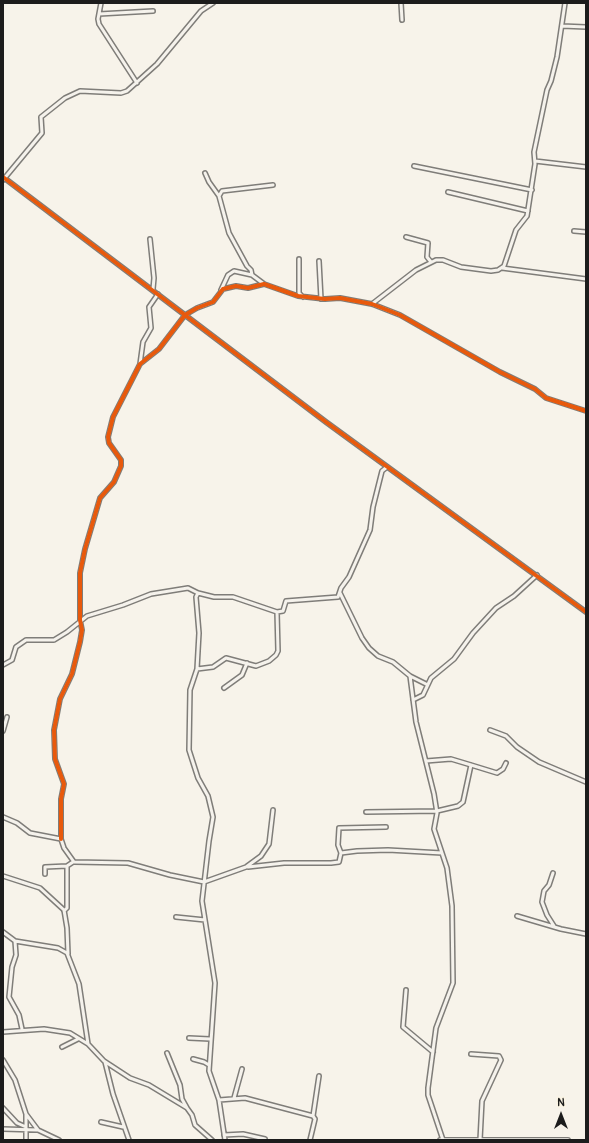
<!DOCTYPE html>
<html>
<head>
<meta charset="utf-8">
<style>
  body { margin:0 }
  #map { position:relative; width:589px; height:1143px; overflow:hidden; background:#f7f3ea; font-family:Pangolin,sans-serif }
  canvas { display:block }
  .frame { position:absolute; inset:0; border:4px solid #1c1c1c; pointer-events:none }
  .north { position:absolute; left:541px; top:1095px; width:40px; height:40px; -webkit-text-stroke:3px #fcf5e5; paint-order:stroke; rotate:0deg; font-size:11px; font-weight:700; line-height:16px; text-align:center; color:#1c1c1c }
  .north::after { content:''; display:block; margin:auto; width:14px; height:18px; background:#1c1c1c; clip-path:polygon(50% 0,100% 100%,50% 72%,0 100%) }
</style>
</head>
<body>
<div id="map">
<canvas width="589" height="1143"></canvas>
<div class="frame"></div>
<div class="north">N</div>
</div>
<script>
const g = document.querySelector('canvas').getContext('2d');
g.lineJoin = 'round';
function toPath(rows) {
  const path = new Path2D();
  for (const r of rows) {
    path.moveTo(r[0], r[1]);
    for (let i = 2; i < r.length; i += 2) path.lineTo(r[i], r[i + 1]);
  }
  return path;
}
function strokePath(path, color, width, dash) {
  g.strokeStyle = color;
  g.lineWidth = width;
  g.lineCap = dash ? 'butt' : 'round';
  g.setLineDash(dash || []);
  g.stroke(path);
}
const minor = toPath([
  [101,3,98,19,99,24,137,83],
  [401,3,402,20],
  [99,14,153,11],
  [562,26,586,27],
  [535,161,586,167],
  [414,166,532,190],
  [205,173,209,182,219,196,229,233,247,266,251,270,252,275],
  [3,177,326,422,586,612],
  [3,180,42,133,41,117,65,98,80,91,121,93,127,91,157,64,201,11,213,3],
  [448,192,528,211],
  [219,196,222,191,273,185],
  [574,231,586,232],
  [406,237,428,243,427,257,431,262],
  [150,239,154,278,153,289],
  [299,259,299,293,303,297],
  [319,261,321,299],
  [502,268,586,279],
  [221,290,228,275,234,271,252,275,264,284],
  [372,304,416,270,436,260,443,260,461,267,491,271,498,270,504,266,516,230,527,216,535,164,534,152,547,90,551,81,557,57,565,3],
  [140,364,143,342,151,328,149,307,158,294],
  [198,593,196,597,199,633,197,669,190,690,189,750,198,778,208,796,213,817,209,841,202,901,215,983,209,1071,219,1100,225,1140],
  [340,593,362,638,369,648,378,656,393,662,410,676,426,684],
  [3,665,12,660,16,647,26,640,54,640,67,632,87,616,123,605,151,594,188,588,198,593,214,597,233,597,277,612,283,611,286,601,338,597,341,588,349,577,370,530,373,507,382,471,387,467],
  [197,669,213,667,226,658,256,666,269,661,276,655,278,651,277,612],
  [410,676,416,722,434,794,437,813,434,829,447,868,452,906,453,983,436,1028,428,1088,428,1095,443,1140],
  [224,688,242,675,247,663],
  [413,700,423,695,431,678,454,659,473,633,496,608,514,596,537,575],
  [490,730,506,736,517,747,539,762,586,782],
  [3,731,7,717],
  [426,761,451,759,471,765],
  [366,812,437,811,458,806,463,802,471,765,497,773,503,769,506,763],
  [3,817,17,823,30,833,61,839,64,848,74,862,128,863,170,875,204,882,246,867,261,856,269,844,273,810],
  [61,839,61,799,64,784,55,759,54,730,60,699,72,674,80,642,82,630,80,620,80,573,85,549,100,498,114,482,121,466,121,460,109,443,108,437,113,417,140,364,159,349,185,315,197,308,213,302,223,289,236,286,248,288,264,284,298,296,325,299,340,298,372,304,400,315,500,372,535,389,546,398,586,411],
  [341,853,338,845,339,828,386,827],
  [248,867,284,863,331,863,339,862,341,853,357,851,388,850,442,853],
  [553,873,549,885,544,891,542,902,547,915,554,926],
  [45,874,45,867,67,866],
  [3,876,40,888,64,910,67,928,68,954],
  [64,911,67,908,67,866,73,862],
  [517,916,561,929,586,934],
  [176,917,205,920],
  [3,932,15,941,58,948,67,953,79,984,88,1044,104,1061,130,1078,149,1085,187,1108,192,1115,195,1125,212,1140],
  [15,941,16,955,12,967,9,997,19,1015,22,1029],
  [406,990,403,1027,433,1052],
  [3,1032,44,1029,70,1033,88,1044],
  [189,1038,210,1039],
  [62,1047,78,1039],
  [167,1053,180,1085,182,1099,187,1108],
  [471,1054,499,1056,501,1060,482,1101,480,1140],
  [193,1059,204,1062,209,1065],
  [3,1060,15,1080,26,1114,38,1130,59,1140],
  [105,1062,113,1094,129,1140],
  [234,1098,242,1069],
  [219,1100,245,1098,313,1116,315,1119,310,1140],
  [3,1108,17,1123,26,1127],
  [26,1114,26,1140],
  [313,1116,319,1076],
  [101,1122,123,1127],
  [3,1129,37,1130],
  [224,1135,243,1134,265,1139]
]);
const major = toPath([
  [440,1140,568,1140]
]);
const cycleway = toPath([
  [3,177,326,422,586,612],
  [61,839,61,799,64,784,55,759,54,730,60,699,72,674,80,642,82,630,80,620,80,573,85,549,100,498,114,482,121,466,121,460,109,443,108,437,113,417,140,364,159,349,185,315,197,308,213,302,223,289,236,286,248,288,264,284,298,296,325,299,340,298,372,304,400,315,500,372,535,389,546,398,586,411]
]);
strokePath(minor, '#7f7d79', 6);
strokePath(major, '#7f7d79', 6);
strokePath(minor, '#f5f2ec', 3);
strokePath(major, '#f5f2ec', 3.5);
strokePath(cycleway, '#e8590c', 4);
</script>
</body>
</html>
